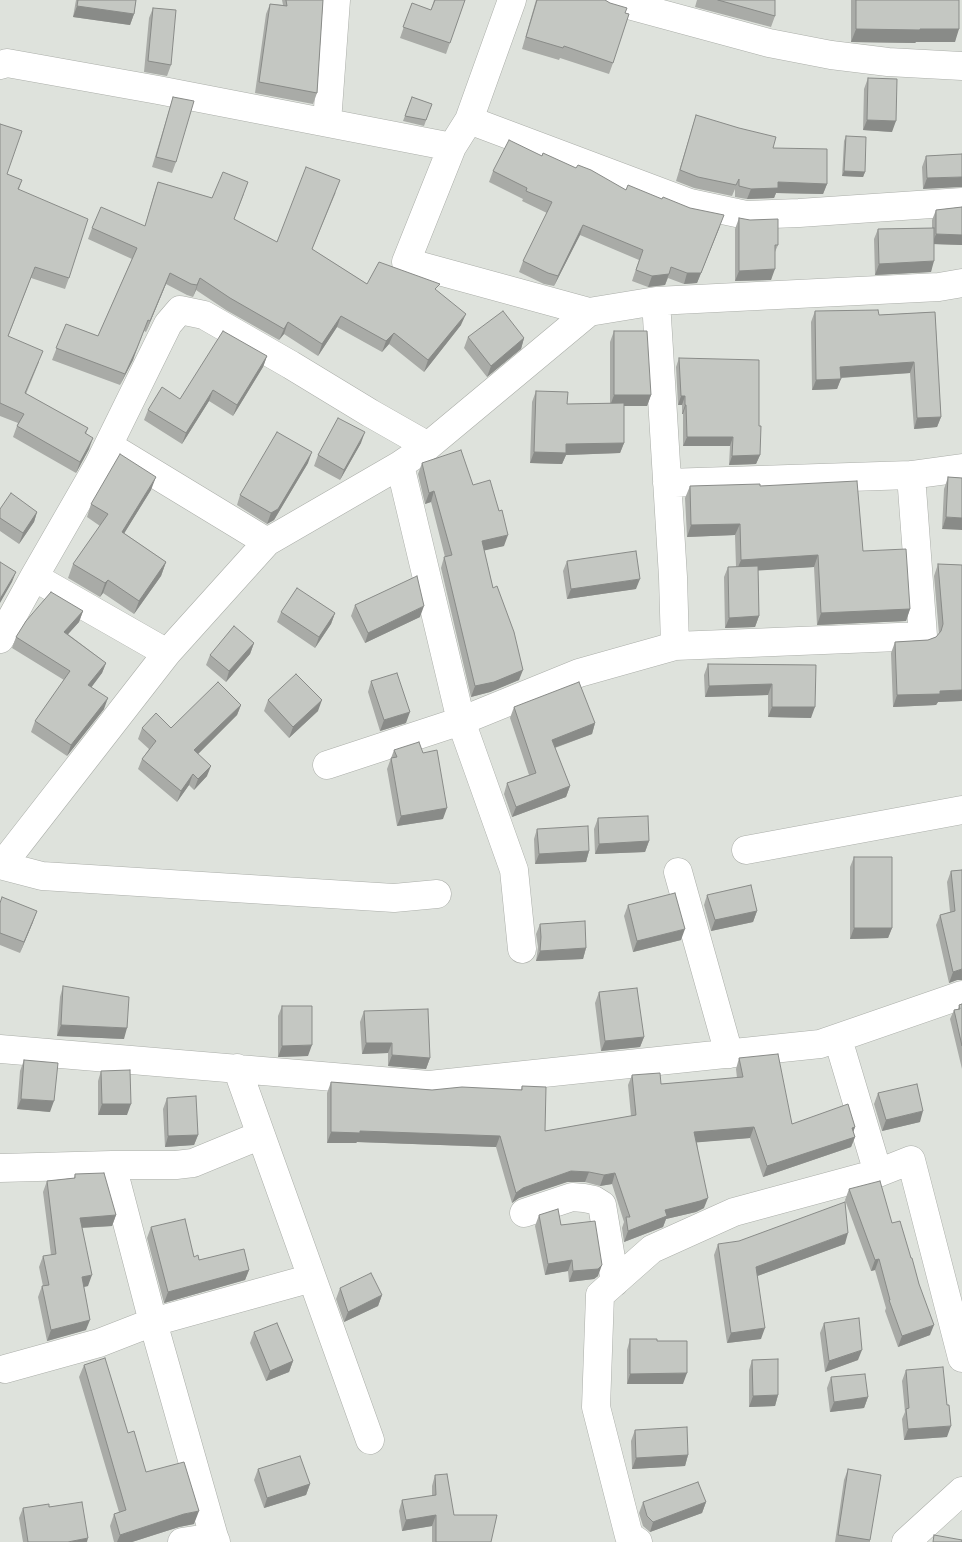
<!DOCTYPE html>
<html>
<head>
<meta charset="utf-8">
<style>
  body { margin:0 }
  canvas { display:block; background:#dee2dc }
</style>
</head>
<body>
<canvas width="962" height="1542"></canvas>
<script>
const g = document.querySelector('canvas').getContext('2d');
g.lineJoin = 'round';
function toPath(rows) {
  const path = new Path2D();
  for (const r of rows) {
    path.moveTo(r[0], r[1]);
    for (let i = 2; i < r.length; i += 2) path.lineTo(r[i], r[i + 1]);
  }
  return path;
}
function strokePath(path, color, width, dash) {
  g.strokeStyle = color;
  g.lineWidth = width;
  g.lineCap = dash ? 'butt' : 'round';
  g.setLineDash(dash || []);
  g.stroke(path);
}
function fill(path, color) {
  g.fillStyle = color;
  g.fill(path, 'evenodd');
}
const minor = toPath([
  [610,0,769,43,831,55,888,62,962,66],
  [0,65,7,63,158,90,452,147],
  [469,120,690,203,746,215,799,213,962,202],
  [327,122,336,0],
  [656,301,939,287,962,283],
  [589,312,656,301,673,577,675,646],
  [109,446,267,542],
  [400,465,461,721,514,870,522,949],
  [667,483,911,475,962,468],
  [34,577,167,653],
  [0,639,34,577,99,464,168,324,180,310,204,315,291,365,370,413,428,446],
  [327,765,461,721,579,673,675,646,923,636,911,475],
  [746,850,962,810],
  [0,865,42,876,394,898,437,894],
  [2,865,167,653,267,542,400,465,428,446,589,312,406,262,452,147,469,120,512,0],
  [678,872,729,1054],
  [838,1039,878,1173],
  [0,1049,429,1085,820,1044,962,995],
  [237,1068,370,1440],
  [112,1165,176,1165,193,1163,261,1135],
  [0,1168,112,1165,153,1322,312,1278],
  [524,1213,572,1197,584,1198,594,1200,602,1205,615,1282],
  [5,1369,99,1343,153,1322,214,1537],
  [182,1542,214,1537,216,1542],
  [638,1542,629,1536,596,1407,600,1295,652,1249,734,1212,878,1173,911,1160,962,1358],
  [906,1542,962,1491]
]);
const wall = toPath([
  [76,0,136,0,134,14,130,25,73,17],
  [282,0,323,0,317,93,313,104,255,93,266,14,270,4,283,5],
  [434,0,465,0,446,54,400,38,412,3,431,10],
  [536,0,605,0,625,13,613,63,609,74,560,58,559,60,522,49],
  [697,0,775,0,775,16,771,27,695,7],
  [851,0,959,0,955,42,916,42,915,43,851,42],
  [153,8,171,65,167,76,144,72,149,18],
  [868,78,892,132,863,130,864,89],
  [173,97,176,162,172,173,152,167],
  [412,97,432,104,424,126,403,121],
  [696,115,773,148,827,184,823,194,776,193,774,198,747,199,735,197,735,189,732,196,694,188,676,181],
  [0,124,7,174,22,180,19,189,69,278,65,289,31,278,8,337,39,362,26,394,88,428,86,434,89,449,76,473,13,437,18,423,0,416],
  [846,136,865,172,863,177,842,176,844,141],
  [962,154,923,189,922,167,926,156],
  [542,156,626,190,720,226,697,283,684,284,668,278,665,285,648,287,632,281,639,260,580,235,554,286,544,284,519,272,523,261,547,213,522,201,523,199,489,182,493,171],
  [158,182,212,198,244,194,234,219,277,242,336,192,312,249,367,284,437,291,461,325,424,372,389,344,382,352,337,327,318,356,284,334,279,340,226,310,196,290,193,297,187,295,166,284,146,332,144,331,133,360,120,385,52,360,66,324,98,336,132,259,88,239,92,228,145,226,154,194],
  [962,207,962,245,934,244,931,272,875,275,874,239,878,229,932,228,932,220,936,210],
  [739,218,778,245,775,252,771,280,735,281,735,229],
  [815,311,879,315,935,312,941,417,937,427,914,429,910,373,841,378,837,389,812,390,811,322],
  [614,331,651,395,647,406,624,406,624,443,620,453,566,455,562,464,530,463,532,402,536,391,567,404,610,403,610,342],
  [468,337,524,338,521,349,487,377,464,348],
  [267,356,263,367,233,416,209,401,182,444,144,420,148,410,180,399],
  [679,358,759,426,760,455,756,464,729,465,730,446,683,446,683,414,682,414,682,405,678,405,676,367],
  [361,443,340,480,314,466,318,455],
  [308,463,274,520,267,524,237,505,240,495],
  [422,463,473,485,504,546,484,550,493,588,519,680,490,692,471,697,441,568,444,557,445,557,431,502,425,504,418,474],
  [948,477,962,478,942,529,944,489],
  [690,486,760,486,863,551,910,609,906,621,817,625,814,567,758,570,759,616,755,627,725,628,724,577,728,567,736,567,735,535,687,537,685,498],
  [151,490,124,533,166,562,161,576,134,614,103,593,100,597,68,578,73,564,100,526,87,517,91,504],
  [0,509,37,512,34,522,19,544,0,531],
  [567,561,636,589,567,599,563,571],
  [938,564,962,565,962,701,938,702,936,705,893,707,891,653,895,642,928,640,936,637,939,634,934,576],
  [355,605,420,617,365,643,351,616],
  [83,611,79,622,68,634,106,663,102,673,91,687,104,709,67,756,31,732,35,721,64,680,12,648,16,637],
  [281,612,335,613,331,624,315,648,277,622],
  [254,643,250,654,226,682,206,665,210,655],
  [708,664,816,665,811,718,768,717,768,695,705,697,704,675],
  [371,681,406,723,380,731,368,692],
  [268,700,318,711,289,738,264,711],
  [241,705,237,715,198,754,207,776,194,790,189,785,177,802,138,769,142,759,149,749,138,739,142,728,171,728],
  [514,707,595,723,592,734,555,748,570,786,566,797,512,817,504,794,507,783,529,775,510,718],
  [394,750,423,753,443,819,397,826,387,769],
  [598,818,649,841,645,852,595,854,594,829],
  [537,829,589,851,586,862,535,864,534,839],
  [854,857,892,928,888,938,850,939,850,867],
  [962,870,957,980,949,983,936,925,940,915,950,912,947,882,951,871],
  [707,895,757,911,753,922,711,931,704,905],
  [0,903,33,922,20,953,0,945],
  [628,905,681,940,633,952,624,916],
  [540,924,586,948,583,959,536,961,538,947,536,934],
  [63,986,124,1039,57,1036,60,997],
  [599,992,644,1037,640,1047,601,1051,595,1003],
  [962,1004,962,1069,950,1019,954,1010,958,1009,959,1005],
  [282,1006,308,1056,278,1057,278,1016],
  [364,1011,430,1058,426,1069,388,1066,388,1053,362,1054,360,1022],
  [739,1058,792,1124,855,1127,853,1132,855,1137,851,1147,763,1177,750,1138,697,1142,704,1208,696,1212,666,1219,663,1227,624,1242,622,1228,624,1222,612,1184,600,1186,585,1182,567,1182,519,1198,512,1203,496,1147,357,1142,356,1143,327,1143,327,1093,331,1082,432,1090,521,1090,522,1086,545,1131,631,1116,628,1085,632,1075,661,1084,737,1078,736,1069],
  [24,1060,50,1112,17,1109,20,1071],
  [101,1071,127,1115,98,1115,98,1081],
  [878,1093,920,1122,882,1131,874,1104],
  [167,1098,198,1135,194,1145,165,1147,163,1109],
  [75,1174,116,1215,112,1226,82,1228,88,1286,84,1287,86,1330,47,1341,38,1297,42,1286,43,1286,39,1267,43,1256,51,1255,43,1192,47,1181,74,1178],
  [849,1189,892,1223,911,1258,919,1284,930,1335,898,1347,885,1311,886,1308,875,1270,871,1271,845,1200],
  [539,1215,561,1225,598,1276,594,1279,569,1282,568,1271,545,1275,535,1226],
  [151,1227,199,1260,249,1270,245,1280,164,1303,147,1238],
  [718,1244,845,1244,757,1276,761,1339,727,1343,714,1255],
  [340,1288,382,1295,378,1306,344,1322,336,1299],
  [824,1323,858,1360,825,1372,820,1333],
  [254,1332,293,1361,289,1372,266,1381,250,1343],
  [630,1339,657,1341,683,1384,627,1384,627,1350],
  [752,1360,778,1395,775,1406,749,1407,749,1370],
  [84,1365,128,1433,146,1472,194,1524,179,1527,132,1542,114,1542,110,1526,114,1514,119,1512,79,1377],
  [906,1370,947,1437,904,1440,902,1419,905,1412,902,1381],
  [831,1377,868,1397,864,1408,830,1412,827,1388],
  [635,1430,688,1455,685,1466,632,1469,631,1441],
  [258,1469,310,1484,306,1495,264,1508,254,1480],
  [848,1469,870,1540,870,1542,835,1542,844,1480],
  [435,1475,454,1515,491,1542,432,1542,432,1526,402,1531,399,1511,402,1500,432,1496,432,1486],
  [643,1502,706,1502,702,1513,650,1532,643,1526,639,1513],
  [49,1507,87,1542,23,1542,19,1518,23,1508]
]);
const shadedWall = toPath([
  [77,6,134,14,130,25,73,17],
  [856,29,959,29,955,42,916,42,915,43,851,42],
  [867,120,896,121,892,132,863,130],
  [844,171,865,172,863,177,842,176],
  [962,177,962,187,923,189,927,178],
  [778,182,827,184,823,194,776,193,774,198,747,199,751,189],
  [583,225,580,235,554,286,558,276],
  [720,226,697,283,684,284,687,273],
  [936,234,962,235,962,245,932,244],
  [934,261,931,272,875,275,879,264],
  [775,269,771,280,735,281,739,271],
  [170,273,166,284,146,332,150,321],
  [669,274,665,285,648,287,652,276],
  [200,278,196,290,193,297,197,285],
  [466,314,461,325,424,372,428,360],
  [341,316,337,327,318,356,322,344],
  [288,322,284,334,279,340,284,329],
  [394,333,389,344,382,352,386,341],
  [524,338,521,349,487,377,491,366],
  [137,348,133,360,120,385,125,374],
  [267,356,263,367,233,416,237,405],
  [914,362,910,373,836,378,840,367],
  [841,379,837,389,812,390,816,380],
  [213,390,209,401,182,444,186,433],
  [614,395,651,395,647,406,610,406],
  [681,396,685,396,682,405,678,405],
  [685,405,686,405,683,414,682,414],
  [941,417,937,427,914,429,917,418],
  [365,432,361,443,340,480,344,470],
  [687,437,733,437,730,446,683,446],
  [93,438,89,449,76,473,80,462],
  [624,443,620,453,566,455,562,464,530,463,534,452,566,444],
  [312,452,308,463,274,520,267,524,271,513],
  [760,455,756,464,729,465,732,456],
  [156,477,151,490,117,545,122,532],
  [434,491,431,502,425,504,429,493],
  [37,512,34,522,19,544,23,533],
  [946,517,962,518,962,530,942,529],
  [740,524,735,535,687,537,691,525],
  [508,535,504,546,478,552,482,541],
  [818,555,814,567,736,572,741,560],
  [166,562,161,576,134,614,139,601],
  [16,572,12,582,0,603,0,599],
  [640,579,636,589,567,599,571,589],
  [108,580,103,593,100,597,105,583],
  [424,606,420,617,365,643,368,633],
  [910,609,906,621,817,625,821,613],
  [83,611,79,622,61,642,64,632],
  [335,613,331,624,315,648,319,637],
  [759,616,755,627,725,628,729,618],
  [254,643,250,654,226,682,229,671],
  [106,663,102,673,85,696,88,685],
  [523,670,519,680,490,692,471,697,475,686],
  [772,684,768,695,705,697,709,686],
  [962,690,962,701,938,702,936,705,893,707,897,695,940,691],
  [108,698,104,709,67,756,71,745],
  [322,700,318,711,289,738,293,727],
  [241,705,237,715,191,761,194,750],
  [772,707,815,707,811,718,768,717],
  [410,712,406,723,380,731,384,720],
  [595,723,592,734,548,750,552,740],
  [211,766,207,776,194,790,198,779],
  [193,774,189,785,177,802,181,791],
  [570,786,566,797,512,817,516,807],
  [447,808,443,819,397,826,401,816],
  [649,841,645,852,595,854,599,844],
  [589,851,586,862,535,864,539,854],
  [37,911,33,922,20,953,24,942],
  [757,911,753,922,711,931,715,920],
  [854,928,892,928,888,938,850,939],
  [685,929,681,940,633,952,637,941],
  [586,948,583,959,536,961,540,951],
  [962,969,962,980,957,980,949,983,953,972],
  [61,1025,127,1028,124,1039,57,1036],
  [644,1037,640,1047,601,1051,605,1041],
  [366,1043,392,1043,388,1053,362,1054],
  [312,1045,308,1056,278,1057,282,1046],
  [392,1055,430,1058,426,1069,388,1066],
  [21,1099,54,1101,50,1112,17,1109],
  [102,1104,131,1104,127,1115,98,1115],
  [923,1111,920,1122,882,1131,886,1120],
  [754,1127,750,1138,690,1143,694,1132],
  [855,1127,851,1138,855,1137,851,1147,763,1177,767,1166,852,1128],
  [360,1131,500,1136,496,1147,357,1142,356,1143,327,1143,331,1132],
  [198,1135,194,1145,165,1147,168,1136],
  [571,1171,589,1172,585,1182,567,1182,519,1198,512,1203,516,1193,523,1188],
  [615,1173,612,1184,600,1186,604,1175],
  [708,1198,704,1208,696,1212,666,1219,663,1227,624,1242,628,1231,665,1210],
  [116,1215,112,1226,76,1228,80,1218],
  [848,1233,845,1244,752,1278,756,1267],
  [879,1259,875,1270,871,1271,875,1260],
  [572,1260,568,1271,545,1275,548,1264],
  [602,1265,598,1276,594,1279,569,1282,573,1271],
  [249,1270,245,1280,164,1303,168,1292],
  [92,1275,88,1286,78,1288,82,1277],
  [382,1295,378,1306,344,1322,348,1312],
  [90,1320,86,1330,47,1341,51,1330],
  [934,1325,930,1335,898,1347,902,1336],
  [765,1328,761,1339,727,1343,731,1333],
  [862,1350,858,1360,825,1372,829,1361],
  [293,1361,289,1372,266,1381,270,1371],
  [687,1373,683,1384,627,1384,630,1374],
  [778,1395,775,1406,749,1407,753,1396],
  [868,1397,864,1408,830,1412,834,1402],
  [951,1426,947,1437,904,1440,908,1429],
  [688,1455,685,1466,632,1469,636,1458],
  [310,1484,306,1495,264,1508,267,1498],
  [706,1502,702,1513,650,1532,653,1522],
  [199,1511,194,1524,179,1527,132,1542,117,1542,120,1535,184,1514],
  [436,1515,432,1526,402,1531,406,1520],
  [88,1538,87,1542,68,1542]
]);
const building = toPath([
  [78,0,136,0,134,14,77,6,78,0],
  [286,0,323,0,317,93,259,82,270,4,287,6,286,0],
  [435,0,465,0,450,43,403,27,412,3,431,10,435,0],
  [537,0,605,0,610,3,627,8,625,13,629,14,613,63,564,46,563,48,526,37,537,0],
  [718,0,775,0,775,16,718,0],
  [856,0,959,0,959,29,920,29,920,30,856,29,856,0],
  [153,8,176,10,171,65,148,61,153,8],
  [868,78,897,79,896,121,867,120,868,78],
  [173,97,194,101,176,162,156,157,173,97],
  [412,97,432,104,426,120,405,116,412,97],
  [696,115,739,128,776,137,773,148,827,149,827,184,778,182,778,188,751,189,739,186,739,179,736,185,698,177,680,170,696,115],
  [0,124,22,131,7,174,22,180,18,189,88,219,69,278,35,267,8,336,43,351,25,393,88,428,85,433,93,438,80,462,17,426,24,414,0,403,0,124],
  [846,136,866,137,865,172,844,171,846,136],
  [509,140,542,156,543,153,576,168,578,165,591,170,626,190,628,185,662,199,663,197,690,208,724,215,701,273,687,273,671,267,669,274,652,276,636,270,643,250,583,225,558,276,548,273,523,261,552,202,526,191,527,188,493,171,509,140],
  [962,154,962,177,927,178,926,156,962,154],
  [306,167,340,180,312,249,367,284,379,262,440,284,435,289,466,314,428,360,394,333,386,341,341,316,322,344,288,322,284,329,230,298,200,278,197,285,191,284,170,273,150,321,148,320,137,348,125,374,56,348,66,324,98,336,137,248,92,228,101,207,145,226,158,182,212,198,223,172,248,182,234,219,277,242,306,167],
  [962,207,962,235,936,234,936,210,962,207],
  [739,218,750,220,778,219,778,245,775,245,775,269,739,271,739,218],
  [934,228,934,261,879,264,878,229,934,228],
  [878,310,879,315,935,312,941,417,917,418,914,362,840,367,841,379,816,380,815,311,878,310],
  [503,311,524,338,491,366,468,337,503,311],
  [223,331,267,356,237,405,213,390,186,433,148,410,162,387,180,399,223,331],
  [614,331,647,331,651,395,614,395,614,331],
  [679,358,759,360,759,426,761,426,760,455,732,456,733,437,687,437,686,405,685,405,685,396,681,396,679,358],
  [536,391,568,392,567,404,624,403,624,443,566,444,566,453,534,452,536,391],
  [338,418,365,432,344,470,318,455,338,418],
  [277,432,312,452,278,509,271,513,240,495,277,432],
  [461,450,473,485,490,480,499,511,502,510,508,535,482,541,493,588,497,586,514,632,523,670,494,682,475,686,444,557,452,555,434,491,429,493,422,463,461,450],
  [120,454,156,477,122,532,166,562,139,601,108,580,105,583,73,564,108,514,91,504,120,454],
  [948,477,962,478,962,518,946,517,948,477],
  [857,481,863,551,906,549,910,609,821,613,818,555,741,560,740,524,691,525,690,486,760,484,760,486,857,481],
  [11,493,37,512,23,533,0,518,0,509,11,493],
  [636,551,640,579,571,589,567,561,636,551],
  [0,562,16,572,0,599,0,562],
  [938,564,962,565,962,690,940,691,940,694,897,695,895,642,928,640,936,637,941,631,943,624,938,564],
  [758,566,759,616,729,618,728,567,758,566],
  [417,576,424,606,368,633,355,605,417,576],
  [297,588,335,613,319,637,281,612,297,588],
  [51,592,83,611,64,632,106,663,88,685,108,698,71,745,35,721,70,671,16,637,26,621,51,592],
  [234,626,254,643,229,671,210,655,234,626],
  [708,664,816,665,815,707,772,707,772,684,709,686,708,664],
  [397,673,410,712,384,720,371,681,397,673],
  [296,674,322,700,293,727,268,700,296,674],
  [218,682,241,705,194,750,211,766,198,779,193,774,181,791,142,759,156,741,142,728,156,713,171,728,218,682],
  [579,682,595,723,552,740,570,786,516,807,507,783,536,773,514,707,579,682],
  [419,742,423,753,437,750,447,808,401,816,391,758,397,757,394,750,419,742],
  [648,816,649,841,599,844,598,818,648,816],
  [588,826,589,851,539,854,537,829,588,826],
  [854,857,892,857,892,928,854,928,854,857],
  [962,870,962,969,953,972,940,915,955,911,951,871,962,870],
  [751,885,757,911,715,920,707,895,751,885],
  [675,893,685,929,637,941,628,905,675,893],
  [2,897,37,911,24,942,0,933,0,903,2,897],
  [585,921,586,948,540,951,541,937,540,924,585,921],
  [63,986,129,997,127,1028,61,1025,63,986],
  [637,988,644,1037,605,1041,599,992,637,988],
  [962,1004,962,1046,954,1010,960,1009,959,1005,962,1004],
  [282,1006,312,1006,312,1045,282,1046,282,1006],
  [428,1009,430,1058,392,1055,392,1043,366,1043,364,1011,428,1009],
  [778,1054,792,1124,848,1104,855,1127,852,1128,855,1137,767,1166,754,1127,694,1132,708,1198,700,1201,665,1210,667,1216,628,1231,626,1217,630,1217,615,1173,604,1175,589,1172,571,1171,523,1188,516,1193,500,1136,360,1131,360,1133,331,1132,331,1082,432,1090,462,1087,522,1090,522,1086,546,1087,545,1131,636,1115,632,1075,660,1073,661,1084,743,1077,739,1058,778,1054],
  [24,1060,58,1063,54,1101,21,1099,24,1060],
  [130,1070,131,1104,102,1104,101,1071,130,1070],
  [917,1084,923,1111,886,1120,878,1093,917,1084],
  [196,1096,198,1135,168,1136,167,1098,196,1096],
  [104,1173,116,1215,80,1218,92,1275,82,1277,90,1320,51,1330,42,1286,49,1285,43,1256,56,1254,47,1181,75,1178,75,1174,104,1173],
  [880,1181,892,1223,900,1221,911,1258,912,1258,919,1284,934,1325,902,1336,889,1300,890,1300,879,1259,875,1260,849,1189,880,1181],
  [845,1202,848,1233,756,1267,765,1328,731,1333,718,1244,739,1241,845,1202],
  [558,1209,561,1225,595,1221,602,1265,598,1269,573,1271,572,1260,548,1264,539,1215,558,1209],
  [185,1219,194,1257,198,1255,199,1260,244,1249,249,1270,168,1292,151,1227,185,1219],
  [371,1273,382,1295,348,1312,340,1288,371,1273],
  [859,1318,862,1350,829,1361,824,1323,859,1318],
  [277,1323,293,1361,270,1371,254,1332,277,1323],
  [630,1339,657,1339,657,1341,687,1341,687,1373,630,1374,630,1339],
  [105,1358,128,1433,134,1431,146,1472,184,1462,199,1511,184,1514,120,1535,114,1514,126,1510,84,1365,105,1358],
  [778,1359,778,1395,753,1396,752,1360,778,1359],
  [943,1367,947,1405,949,1405,951,1426,908,1429,906,1409,909,1408,906,1370,943,1367],
  [865,1374,868,1397,834,1402,831,1377,865,1374],
  [687,1427,688,1455,636,1458,635,1430,687,1427],
  [300,1456,310,1484,267,1498,258,1469,300,1456],
  [848,1469,881,1475,870,1540,838,1535,848,1469],
  [447,1474,454,1515,497,1515,491,1542,436,1542,436,1515,406,1520,402,1500,436,1495,435,1475,447,1474],
  [698,1482,706,1502,653,1522,647,1516,643,1502,698,1482],
  [82,1502,88,1538,68,1542,28,1542,23,1508,49,1504,49,1507,82,1502],
  [934,1535,962,1540,962,1542,933,1542,934,1535]
]);
strokePath(minor, '#abaea9', 29);
strokePath(minor, '#fff', 28);
fill(wall, '#a9aba7');
fill(shadedWall, '#898b88');
fill(building, '#c4c7c2');
strokePath(building, '#898b88', 1);
</script>
</body>
</html>
